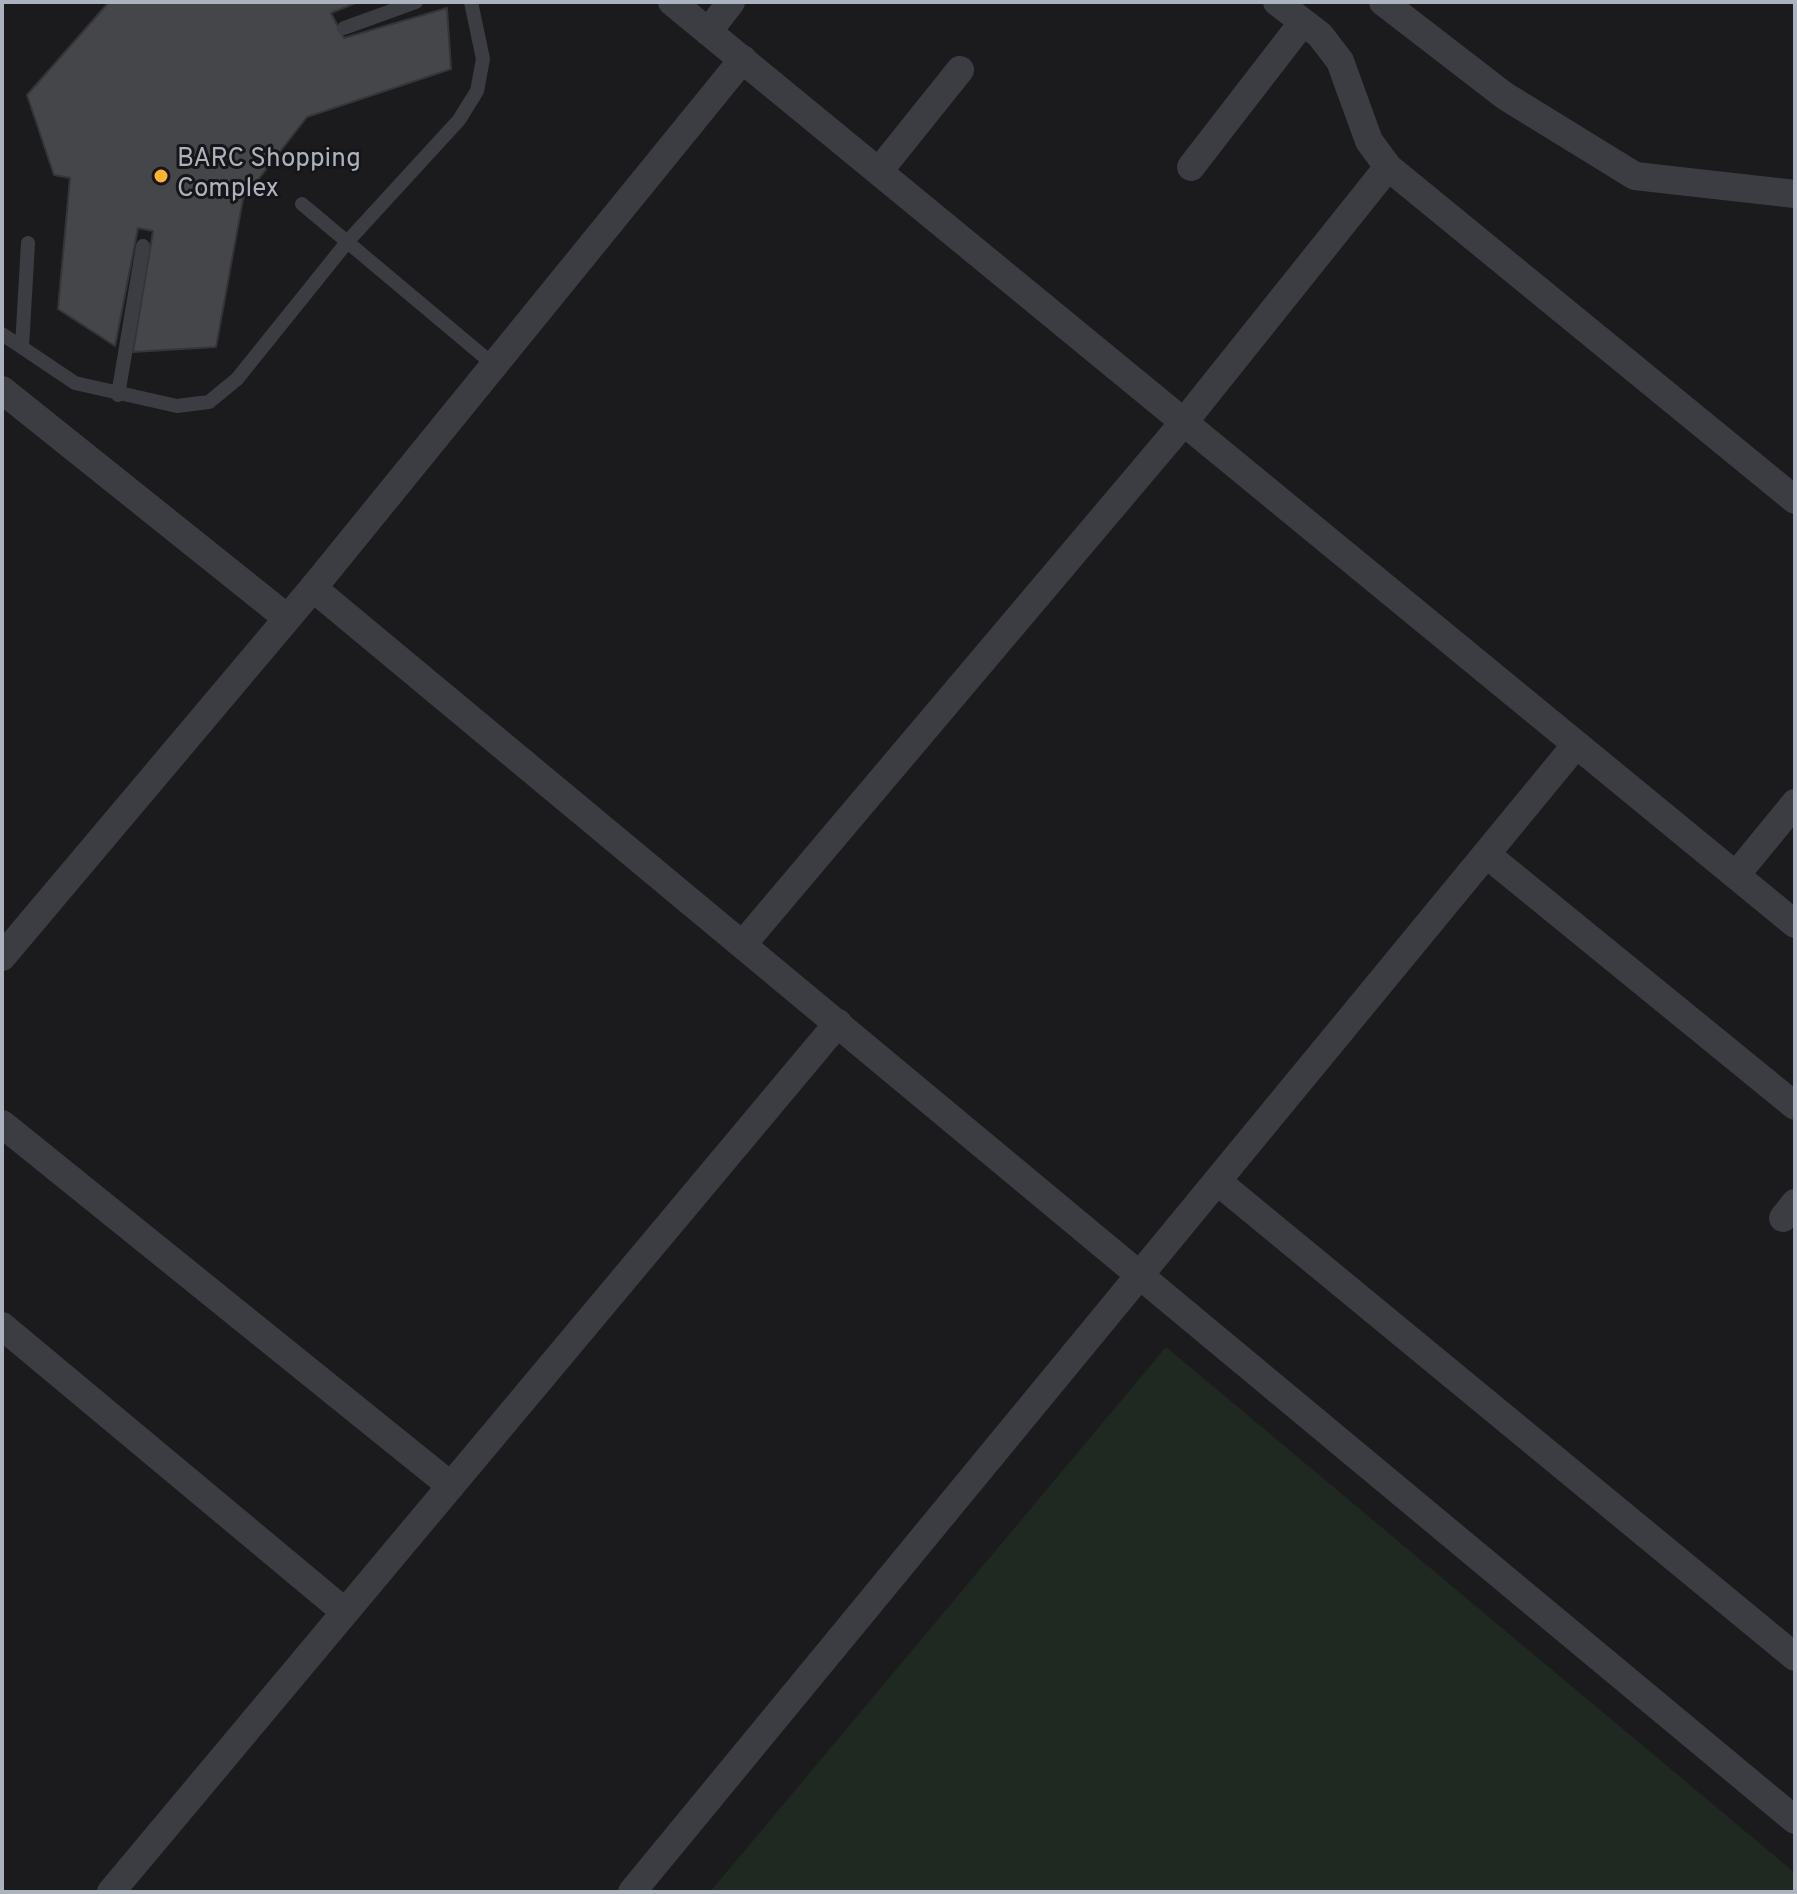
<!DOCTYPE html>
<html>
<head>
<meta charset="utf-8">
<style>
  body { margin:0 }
  #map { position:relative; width:1797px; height:1894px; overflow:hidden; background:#1b1b1d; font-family:Overpass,sans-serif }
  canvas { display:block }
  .frame { position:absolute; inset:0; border:4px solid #acb2be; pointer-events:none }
</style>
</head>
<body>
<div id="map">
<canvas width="1797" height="1894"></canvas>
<div class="frame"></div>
</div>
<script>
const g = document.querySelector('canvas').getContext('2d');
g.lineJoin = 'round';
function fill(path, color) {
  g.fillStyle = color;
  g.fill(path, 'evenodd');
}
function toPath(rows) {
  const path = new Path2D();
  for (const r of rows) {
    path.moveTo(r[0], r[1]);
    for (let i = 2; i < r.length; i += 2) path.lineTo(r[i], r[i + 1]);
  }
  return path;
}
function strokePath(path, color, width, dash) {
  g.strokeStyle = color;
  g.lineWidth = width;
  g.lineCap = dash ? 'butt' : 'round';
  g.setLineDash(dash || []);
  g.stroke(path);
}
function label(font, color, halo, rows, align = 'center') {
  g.font = font + ' Overpass,sans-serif';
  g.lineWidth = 6;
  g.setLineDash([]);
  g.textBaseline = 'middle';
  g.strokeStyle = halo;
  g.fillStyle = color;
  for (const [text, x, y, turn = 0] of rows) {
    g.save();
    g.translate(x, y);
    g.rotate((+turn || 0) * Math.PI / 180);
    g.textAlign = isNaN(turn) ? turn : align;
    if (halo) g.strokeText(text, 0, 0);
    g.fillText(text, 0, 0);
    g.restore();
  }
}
const green = toPath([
  [1166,1347,1795,1873,1795,1892,710,1892]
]);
const building = toPath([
  [109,2,358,2,331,13,344,38,447,8,451,69,307,117,243,199,216,347,133,352,153,231,138,228,115,346,58,309,70,178,54,175,27,95,109,2]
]);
const lane = toPath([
  [344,28,416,2],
  [302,204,494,365],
  [2,334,75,383,177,406,209,402,237,379,348,241,459,120,477,91,483,59,471,2],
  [22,347,28,243],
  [118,395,143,246]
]);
const street = toPath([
  [672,2,1795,924],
  [1277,2,1320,35,1340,61,1369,141,1388,167],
  [1383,2,1505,96,1635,176,1795,194],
  [708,32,731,2],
  [1191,167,1303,22],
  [879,171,960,70],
  [2,390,287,618],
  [313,588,1795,1820],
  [1486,854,1795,1106],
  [1736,875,1795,803],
  [743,944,1184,422,1388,167,1795,500],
  [2,957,313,588,743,59],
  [2,1124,451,1486],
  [1217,1181,1795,1657],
  [1783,1218,1795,1203],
  [2,1326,345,1612],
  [111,1892,838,1023],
  [632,1892,1575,746]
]);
const markers = [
  [161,176,8,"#ffb331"]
];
const poiNames = [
  ["BARC Shopping",177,161],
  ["Complex",177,191]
];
fill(green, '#202921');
fill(building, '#45464a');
strokePath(building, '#34353a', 2);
strokePath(lane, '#3b3d43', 14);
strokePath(street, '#3b3d43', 28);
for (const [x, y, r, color] of markers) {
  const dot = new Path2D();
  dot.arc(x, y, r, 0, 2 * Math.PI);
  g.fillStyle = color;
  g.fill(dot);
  strokePath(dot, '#161618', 3);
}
label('26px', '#acb2be', '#161618', poiNames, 'left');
</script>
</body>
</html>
